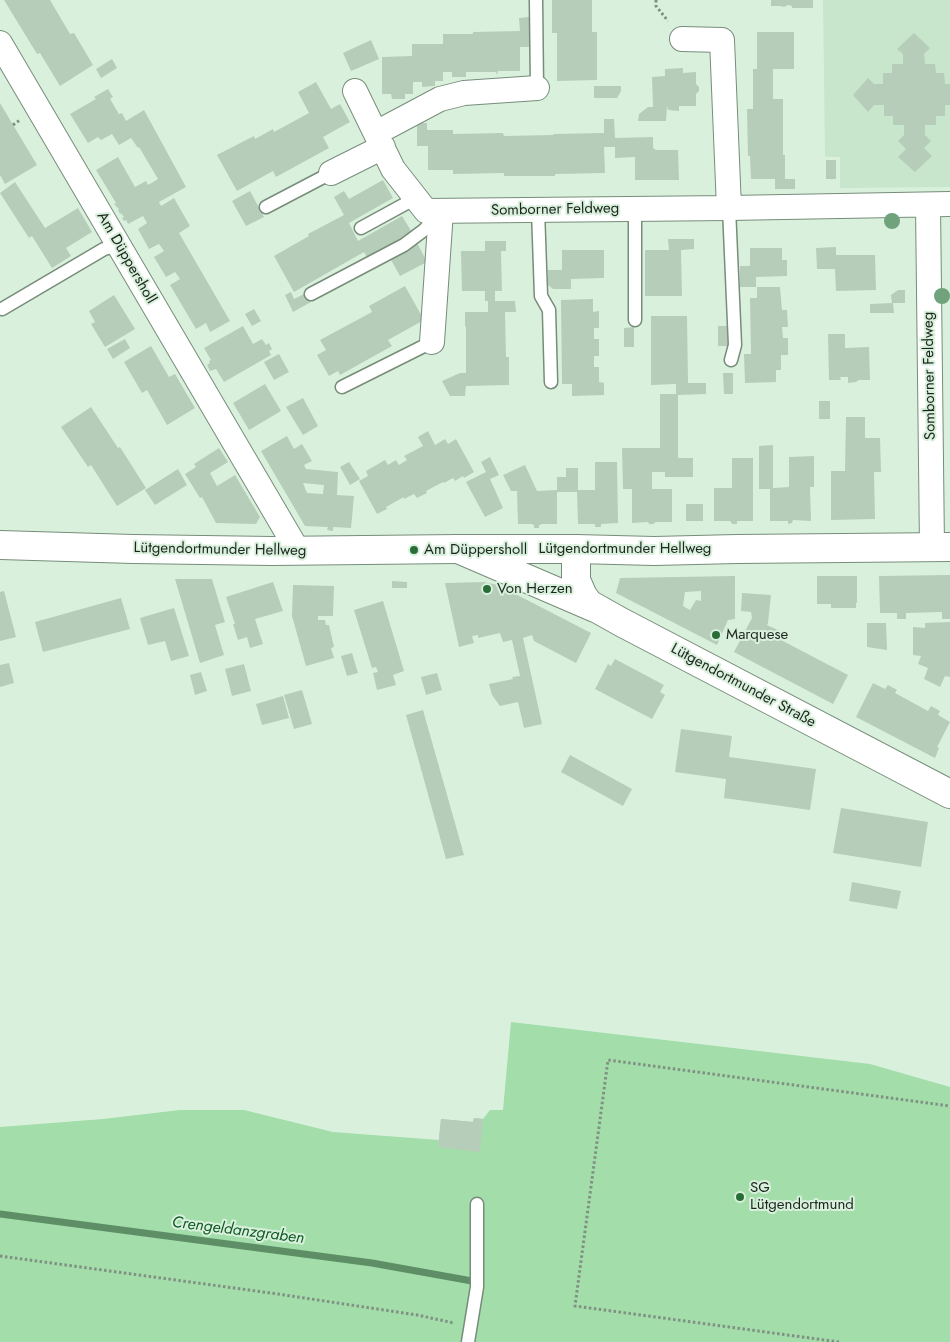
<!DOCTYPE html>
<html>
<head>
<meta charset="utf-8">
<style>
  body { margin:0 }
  canvas { display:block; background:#d9f1dc }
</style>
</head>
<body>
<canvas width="950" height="1342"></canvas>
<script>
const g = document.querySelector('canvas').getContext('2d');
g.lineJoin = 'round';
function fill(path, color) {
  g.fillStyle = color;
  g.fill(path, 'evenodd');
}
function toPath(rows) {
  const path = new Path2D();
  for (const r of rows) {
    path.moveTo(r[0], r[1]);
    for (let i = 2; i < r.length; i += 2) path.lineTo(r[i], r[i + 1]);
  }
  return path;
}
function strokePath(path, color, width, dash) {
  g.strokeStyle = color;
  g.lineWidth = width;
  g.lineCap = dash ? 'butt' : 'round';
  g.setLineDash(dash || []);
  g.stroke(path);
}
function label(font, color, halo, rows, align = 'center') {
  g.font = font + ' Jost,sans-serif';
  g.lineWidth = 4;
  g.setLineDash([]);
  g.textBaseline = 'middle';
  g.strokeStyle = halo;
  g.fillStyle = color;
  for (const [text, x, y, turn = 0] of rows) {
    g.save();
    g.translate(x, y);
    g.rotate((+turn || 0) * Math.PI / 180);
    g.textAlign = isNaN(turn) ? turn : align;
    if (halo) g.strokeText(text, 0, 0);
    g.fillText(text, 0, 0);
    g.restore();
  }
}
const built = toPath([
  [823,0,950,0,950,187,840,188,840,157,825,157]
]);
const green = toPath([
  [511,1022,870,1064,950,1087,950,1342,0,1342,0,1127,103,1119,180,1110,244,1110,333,1132,439,1140,441,1119,473,1122,474,1118,483,1119,490,1110,503,1110]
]);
const stream = toPath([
  [0,1214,372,1263,472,1281]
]);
const building = toPath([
  [4,0,50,0,70,34,74,33,93,65,60,86,40,53,37,54],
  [552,0,592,0,592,32,597,32,597,80,557,81,557,33,552,33],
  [771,0,813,0,813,8,792,8,792,6,788,5,784,7,781,6,771,6],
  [530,17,531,47,520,47,520,71,498,71,497,75,496,72,466,72,466,77,452,77,452,72,443,72,443,81,435,81,435,86,422,87,422,82,413,82,413,94,405,94,405,99,392,99,391,94,382,94,382,57,412,56,412,44,443,44,443,34,473,34,473,32,520,31,519,18],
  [757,32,794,32,794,69,773,69,773,99,783,99,783,155,785,155,785,179,795,179,795,189,775,189,775,179,751,179,750,156,748,156,747,109,753,109,753,69,757,69],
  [914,33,930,48,924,54,925,64,935,64,936,73,944,73,945,84,950,84,950,105,945,105,945,116,936,116,936,125,925,125,925,135,931,141,924,148,932,156,915,172,898,157,906,149,898,141,904,135,904,125,893,125,893,116,884,116,884,105,874,105,868,112,853,95,868,78,874,84,883,84,883,73,892,73,892,64,903,64,903,54,897,49],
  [371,40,379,59,351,71,343,53],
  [112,59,117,68,101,78,96,69],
  [683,68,683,73,696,72,696,84,699,87,699,91,696,94,696,106,679,106,679,111,668,110,667,106,666,121,638,121,639,114,648,107,653,107,652,77,665,76,665,69],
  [316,82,331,109,340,104,350,122,323,137,329,148,276,177,273,171,237,191,217,155,254,136,255,139,273,129,274,132,309,113,298,92],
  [594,86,621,86,621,91,617,98,594,98],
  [108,89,113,97,110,99,119,114,122,113,126,121,144,110,186,187,159,202,161,206,174,198,190,226,179,233,230,321,210,332,206,323,196,329,170,285,180,279,175,272,166,277,154,257,164,251,159,244,149,249,138,229,147,223,143,216,128,224,126,220,124,221,122,218,124,217,121,213,120,214,118,210,119,209,114,204,116,203,96,170,118,157,135,187,146,181,148,185,158,179,139,147,138,148,131,138,119,145,112,134,101,140,98,137,88,143,70,114,96,99,94,97],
  [0,103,37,165,5,184,0,175],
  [604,119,614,119,615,138,653,137,653,148,656,150,678,150,679,180,635,180,635,157,615,158,615,147,604,147,605,173,555,174,555,176,504,176,504,173,453,174,453,170,428,170,428,146,417,146,417,123,427,123,427,130,453,130,453,134,503,133,504,136,553,135,554,134,604,133],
  [826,160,836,160,836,179,826,179],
  [383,180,393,198,349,223,358,241,402,216,413,234,368,259,364,252,294,292,274,256,309,236,308,234,344,215,334,197,344,191,349,199],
  [15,182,45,228,78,208,92,232,66,248,71,256,52,268,32,236,29,238,0,193],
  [250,191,264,217,246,226,232,201],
  [668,239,694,239,694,249,681,250,682,296,645,296,645,250,669,250],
  [485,241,506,241,506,251,501,251,502,291,495,291,495,301,515,301,516,312,505,312,506,357,509,357,509,385,466,386,465,396,450,396,442,381,460,373,466,373,466,326,465,327,465,312,488,312,488,301,485,301,485,291,462,291,461,251,485,251],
  [417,243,427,262,400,276,390,258],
  [836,247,836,255,875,255,876,290,836,291,835,269,817,269,816,248],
  [750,248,782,248,782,260,787,260,787,276,756,277,756,287,740,287,740,266,750,266],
  [562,250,604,250,604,278,571,279,571,289,553,289,548,285,548,270,562,270],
  [405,286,424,320,388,340,392,346,340,375,338,371,329,376,317,355,326,350,320,340,372,312,369,306],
  [757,287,780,287,782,310,787,310,788,327,782,327,783,338,788,338,788,355,781,355,781,370,776,370,776,382,745,383,744,354,751,354,750,298,757,298],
  [898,290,905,290,905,303,893,303,894,313,870,313,870,304,893,303,892,303,891,295],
  [291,292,294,299,306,293,311,302,293,312,285,295],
  [114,295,135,329,105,347,91,324,95,322,89,311],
  [593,299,593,312,599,311,599,328,594,328,594,339,599,339,599,356,594,356,594,367,599,367,599,382,604,383,604,395,572,396,572,384,562,384,561,300],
  [254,309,261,321,252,326,245,314],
  [651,316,687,316,688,383,706,383,706,394,678,395,678,458,693,458,693,477,665,477,665,472,652,472,652,489,672,489,672,522,656,522,654,523,654,524,649,524,649,523,647,522,632,523,632,489,623,489,622,448,660,448,660,394,676,394,676,384,651,385],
  [243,326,253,344,262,339,266,345,269,343,272,349,269,351,271,355,224,382,216,369,210,371,207,365,210,363,209,361,211,360,204,348],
  [718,326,728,326,728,346,718,346],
  [634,327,634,347,624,347,624,328],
  [828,334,845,334,845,348,869,347,870,380,859,380,856,382,848,383,848,377,840,377,841,380,829,380],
  [125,339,130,348,113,359,107,349],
  [151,346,169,377,175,374,195,408,167,425,147,390,142,393,124,362],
  [279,354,289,372,274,380,264,362],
  [723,373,733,373,733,394,724,394],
  [265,384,281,411,249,430,233,403],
  [303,398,318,426,303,435,286,407],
  [819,401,830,401,830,419,819,419],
  [91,407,118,448,120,447,146,488,117,506,91,465,88,467,61,427],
  [846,417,865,417,865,438,880,438,881,472,874,472,875,519,831,520,831,471,845,471],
  [428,431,435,445,445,439,448,444,456,439,474,472,464,478,463,476,455,481,453,478,444,483,443,482,426,491,427,493,417,498,414,494,404,499,404,497,386,507,387,509,377,514,359,481,368,476,366,471,385,460,388,465,396,460,399,465,407,460,404,456,423,446,418,437],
  [287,436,294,449,302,444,312,461,304,465,306,469,338,472,337,495,354,496,351,528,333,527,333,531,327,530,328,527,305,526,261,451],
  [303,483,324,485,323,494,307,493],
  [773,445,773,488,789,487,789,457,814,456,814,487,810,487,811,521,793,520,792,523,788,524,788,521,770,521,770,489,759,489,759,446],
  [219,448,228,462,210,473,217,486,235,475,260,517,256,524,216,523,202,497,200,498,185,474,196,467,194,464],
  [490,457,499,475,490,479,503,508,485,517,466,482,486,472,481,462],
  [732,458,753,458,753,521,737,521,737,524,732,524,731,522,730,521,714,521,714,488,732,488],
  [349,462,360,479,350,485,340,467],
  [595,462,617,462,618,523,601,524,601,527,595,527,595,524,578,524,577,492,557,492,557,524,541,524,541,525,539,525,539,528,534,528,534,525,532,524,518,524,517,491,511,491,503,475,525,465,537,491,557,490,557,477,566,477,566,468,578,468,578,490,595,490],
  [178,469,187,485,155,505,145,490],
  [686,504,703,504,703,521,686,521],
  [950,575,950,619,942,619,942,612,906,613,906,619,897,619,897,613,880,613,879,576],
  [735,576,735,619,728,620,717,645,616,593,620,578],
  [701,591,701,601,696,600,690,610,683,606,685,592],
  [817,576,857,576,857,603,856,603,856,608,831,608,831,604,817,604],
  [175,579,212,579,225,622,215,625,224,655,200,663],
  [392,581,407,582,407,588,392,588],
  [273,582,283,611,255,619,263,644,250,648,247,637,238,640,233,624,235,624,226,597],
  [484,582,498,585,591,633,576,663,534,641,532,635,523,638,542,724,524,728,518,702,500,706,492,695,489,684,513,679,512,677,520,676,512,640,503,642,500,633,478,638,478,635,472,636,474,643,459,647,445,583],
  [293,585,334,586,333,616,318,616,318,620,325,620,326,625,329,625,334,647,331,648,334,658,306,666,292,616],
  [4,591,16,637,0,641,0,592],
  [742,593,771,595,768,623,767,625,782,632,779,639,848,675,833,704,734,652,752,618,751,612,741,611],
  [121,598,130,629,43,652,35,622],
  [383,601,404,671,393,675,396,685,377,690,373,673,378,672,376,667,372,668,354,610],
  [174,608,189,656,171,661,165,641,148,645,140,618],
  [950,622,950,677,945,676,940,687,924,679,928,668,918,664,921,656,913,655,913,627,925,628,925,623],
  [867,623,886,623,887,650,867,647],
  [352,653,358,673,347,676,341,656],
  [615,659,664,685,660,692,665,695,652,719,595,689,608,664,611,666],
  [9,663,14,683,0,687,0,665],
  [244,664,251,691,232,696,225,669],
  [201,672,207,691,195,695,190,675],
  [437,673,442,690,426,695,421,677],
  [873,683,885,689,888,685,897,690,895,693,928,711,931,706,940,711,938,715,950,722,937,747,939,748,935,758,856,717],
  [302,690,312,724,294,729,284,695],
  [283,696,289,718,262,725,256,704],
  [423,710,464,855,446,859,406,715],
  [681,729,732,736,729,757,816,769,810,810,724,798,726,779,675,772],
  [570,755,632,789,623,806,561,772],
  [841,808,928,822,921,867,833,853],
  [852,882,901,891,897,909,849,901],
  [474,1118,483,1119,480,1152,438,1147,441,1119,473,1122]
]);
const path = toPath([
  [656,0,656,6,668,21],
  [13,125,20,120],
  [0,1256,278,1294,417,1315,454,1323],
  [839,1342,575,1306,608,1060,950,1106]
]);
const service = toPath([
  [536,0,537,88],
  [266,207,331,173],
  [729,208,735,345,731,360],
  [538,210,541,296,549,310,551,382],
  [361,228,416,198],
  [311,294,404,245,424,230,438,215],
  [2,309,104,249,119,245],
  [635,320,635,209],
  [342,387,432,342],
  [468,1342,477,1287,477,1204]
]);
const minor = toPath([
  [682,39,722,40,729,208],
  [0,43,298,551],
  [355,91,393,169,426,211,729,208,950,204],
  [376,133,440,99,464,93,537,88],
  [331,173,383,147],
  [928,205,932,548],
  [432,342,441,211]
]);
const tertiary = toPath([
  [458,549,595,608],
  [576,549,576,580,583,596,589,604,621,622,950,794]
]);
const secondary = toPath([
  [0,545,133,549,272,551,458,549,576,549,654,551,737,549,950,547]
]);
const trees = [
  [892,221],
  [942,296]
];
const markers = [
  [414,550,5,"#296e39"],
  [487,589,5,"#296e39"],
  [716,635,5,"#296e39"],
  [740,1197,5,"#296e39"]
];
const streetNames = [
  ["Somborner Feldweg",555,210,-1],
  ["Am Düppersholl",126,258,60],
  ["Somborner Feldweg",930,376,-91],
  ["Lütgendortmunder Hellweg",625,549],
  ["Lütgendortmunder Hellweg",220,550,1],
  ["Lütgendortmunder Straße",743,686,28]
];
const poiNames = [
  ["Am Düppersholl",424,550],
  ["Von Herzen",497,589],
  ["Marquese",726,635],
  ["SG",750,1188],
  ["Lütgendortmund",750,1205]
];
const waterNames = [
  ["Crengeldanzgraben",238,1231,7]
];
fill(built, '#c8e6cb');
fill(green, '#a2ddaa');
strokePath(stream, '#5d8e65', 7);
fill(building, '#b6cdb9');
strokePath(service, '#778d7a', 15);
strokePath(minor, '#778d7a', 26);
strokePath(tertiary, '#778d7a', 30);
strokePath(secondary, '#778d7a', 30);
strokePath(path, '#809082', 3, [2.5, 2.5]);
strokePath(service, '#fff', 12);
strokePath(minor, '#fff', 24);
strokePath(tertiary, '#fff', 28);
strokePath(secondary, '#fff', 28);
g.fillStyle = '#70a27c';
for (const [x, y] of trees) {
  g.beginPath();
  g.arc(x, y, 8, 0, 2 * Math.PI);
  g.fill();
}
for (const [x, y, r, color] of markers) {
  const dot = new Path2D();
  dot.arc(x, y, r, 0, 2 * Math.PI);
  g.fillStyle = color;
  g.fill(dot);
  strokePath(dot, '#d9f1dc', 2);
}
label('15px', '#1d261e', '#d9f1dc', streetNames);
label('15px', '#1d261e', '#d9f1dc', poiNames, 'left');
label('italic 16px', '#115a27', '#d9f1dc', waterNames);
</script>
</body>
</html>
